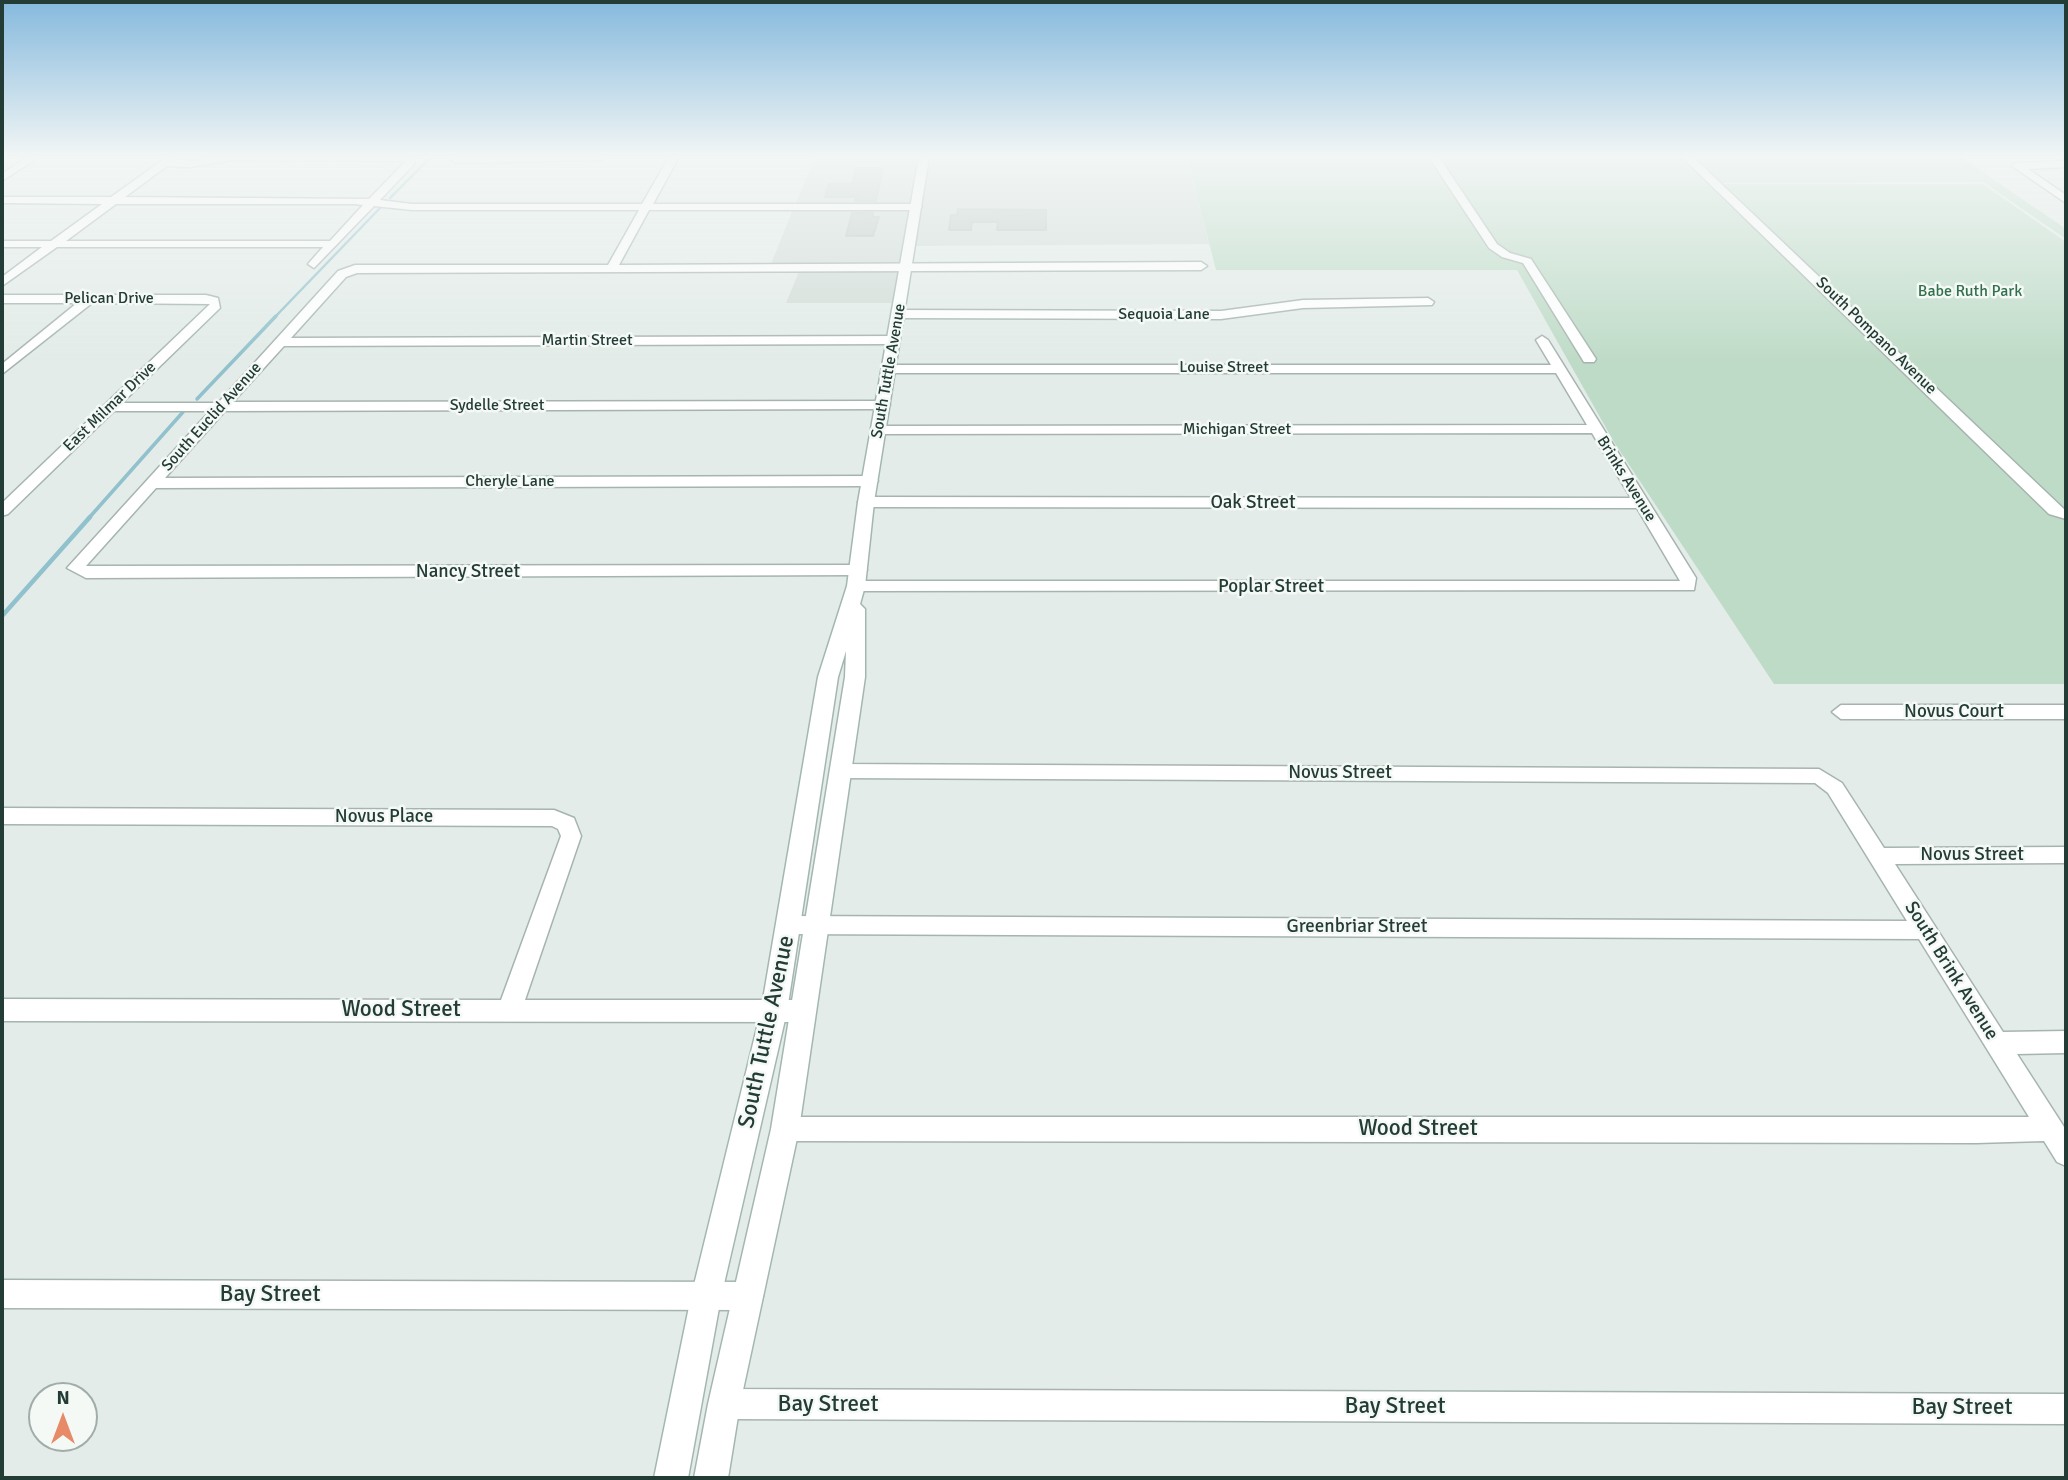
<!DOCTYPE html>
<html>
<head>
<meta charset="utf-8">
<style>
  body { margin:0 }
  #map { position:relative; width:2068px; height:1480px; overflow:hidden; background:#e3ece8; font-family:Signika,sans-serif }
  canvas { display:block }
  .frame { position:absolute; inset:0; border:4px solid #243c36; pointer-events:none }
  .north { position:absolute; left:28px; top:1382px; width:70px; height:70px; box-sizing:border-box; background:#f4f9f6; border:2px solid #a1ada9; border-radius:50%; rotate:0deg; font-size:19px; font-weight:700; line-height:28px; text-align:center; color:#243c36 }
  .north::after { content:''; display:block; margin:auto; width:24px; height:32px; background:#e68a67; clip-path:polygon(50% 0,100% 100%,50% 72%,0 100%) }
</style>
</head>
<body>
<div id="map">
<canvas width="2068" height="1480"></canvas>
<div class="frame"></div>
<div class="north">N</div>
</div>
<script>
const g = document.querySelector('canvas').getContext('2d');
g.lineJoin = 'round';
function fill(path, color) {
  g.fillStyle = color;
  g.fill(path, 'evenodd');
}
function toPath(rows) {
  const path = new Path2D();
  for (const r of rows) {
    path.moveTo(r[0], r[1]);
    for (let i = 2; i < r.length; i += 2) path.lineTo(r[i], r[i + 1]);
  }
  return path;
}
function strokePath(path, color, width, dash) {
  g.strokeStyle = color;
  g.lineWidth = width;
  g.lineCap = dash ? 'butt' : 'round';
  g.setLineDash(dash || []);
  g.stroke(path);
}
function label(font, color, halo, rows, align = 'center') {
  g.font = font + ' Signika,sans-serif';
  g.lineWidth = 5;
  g.setLineDash([]);
  g.textBaseline = 'middle';
  g.strokeStyle = halo;
  g.fillStyle = color;
  for (const [text, x, y, turn = 0] of rows) {
    g.save();
    g.translate(x, y);
    g.rotate((+turn || 0) * Math.PI / 180);
    g.textAlign = isNaN(turn) ? turn : align;
    if (halo) g.strokeText(text, 0, 0);
    g.fillText(text, 0, 0);
    g.restore();
  }
}
const built = toPath([
  [929,157,1187,157,1209,244,915,246],
  [815,158,920,158,913,205,795,205],
  [793,209,912,209,902,264,771,264],
  [800,269,901,269,896,303,786,303]
]);
const green = toPath([
  [1187,157,1430,157,1483,241,1488,247,1522,262,1585,362,1595,362,1534,268,1533,260,1509,253,1497,246,1439,157,1683,157,2052,514,2060,518,1718,184,1983,184,2066,242,2066,684,1774,684,1614,442,1517,270,1216,270],
  [1692,157,2028,157,1961,157,2066,229,2066,239,1983,182,1721,183]
]);
const streamFar2 = toPath([
  [390,198,431,157],
  [274,318,380,208]
]);
const streamFar1 = toPath([
  [197,399,276,316],
  [88,519,183,412]
]);
const stream = toPath([
  [2,616,90,517]
]);
const building = toPath([
  [856,168,883,168,876,201,855,201,856,197,825,197,829,184,852,184,856,168],
  [958,209,1046,210,1046,230,997,230,998,222,972,222,971,230,949,230,951,215,957,215,958,209],
  [852,213,873,213,872,217,879,217,873,236,846,236,852,213]
]);
const street = toPath([
  [27,157,39,157,2,181,2,174,27,157],
  [167,157,190,161,215,157,411,157,415,163,380,200,412,204,642,204,669,157,679,157,653,204,917,204,922,207,917,210,649,210,619,265,1201,262,1207,266,1201,270,357,273,346,277,291,338,894,336,900,340,894,344,284,346,233,402,883,401,890,405,883,409,225,411,165,478,870,476,878,481,870,486,156,488,86,566,859,565,867,570,859,575,86,578,67,568,210,411,114,411,8,514,2,516,2,503,210,304,92,303,2,374,2,364,77,303,2,303,2,295,206,295,218,298,220,308,122,403,218,403,338,271,355,265,608,265,639,210,412,210,374,206,314,268,308,264,323,247,57,247,2,286,2,277,42,247,2,247,2,241,51,241,102,204,2,203,2,197,111,197,167,157],
  [233,160,403,161,405,162,369,199,125,197,167,166,190,167,233,160],
  [116,204,354,204,363,205,330,241,66,241,116,204],
  [461,157,607,157,602,160,456,163,451,160,461,157],
  [1429,157,1439,157,1497,244,1510,253,1531,259,1596,359,1594,362,1584,362,1523,263,1502,257,1489,248,1429,157],
  [1682,157,1693,157,2066,511,2066,519,2049,514,1682,157],
  [2066,161,2066,167,2028,169,2066,195,2066,203,2012,166,2017,163,2066,161],
  [1428,298,1434,302,1432,305,1303,308,1221,319,899,318,893,314,899,310,1221,311,1303,300,1428,298],
  [1542,336,1548,340,1696,578,1694,590,856,591,848,586,856,581,1680,581,1637,508,866,507,858,502,866,497,1631,498,1592,433,879,434,872,430,879,426,1587,425,1556,373,889,373,882,369,889,365,1551,365,1536,340,1542,336],
  [1841,705,2066,705,2066,719,1841,719,1832,712,1841,705],
  [840,764,1819,769,1842,783,1884,848,2066,847,2066,863,1895,864,2003,1032,2066,1031,2066,1053,2017,1054,2066,1130,2066,1166,2057,1162,2044,1141,1976,1143,785,1141,776,1138,772,1129,776,1120,785,1117,2029,1117,1919,939,788,934,780,932,777,925,780,918,788,916,1907,921,1828,793,1815,783,840,778,833,776,830,771,833,766,840,764],
  [2,808,554,810,574,818,581,836,525,1000,801,1000,809,1004,813,1011,809,1018,801,1022,2,1021,2,999,501,1000,561,836,558,829,552,826,2,824,2,808],
  [2,1280,749,1282,759,1286,763,1296,759,1306,749,1310,2,1308,2,1280],
  [724,1389,2066,1394,2066,1424,724,1419,713,1415,709,1404,713,1393,724,1389]
]);
const secondary = toPath([
  [919,157,929,157,874,502,865,586,860,604,865,609,865,677,799,1129,740,1404,728,1478,694,1478,708,1404,771,1129,845,677,846,651,838,677,787,1011,721,1297,688,1478,654,1478,691,1297,761,1011,818,677,847,586,858,502,919,157]
]);
const farParknames = [
  ["Babe Ruth Park",1970,292]
];
const farStreetnames = [
  ["Pelican Drive",109,299],
  ["Sequoia Lane",1164,315],
  ["South Pompano Avenue",1876,336,44],
  ["Martin Street",587,341],
  ["Louise Street",1224,368],
  ["South Tuttle Avenue",889,371,-80],
  ["Sydelle Street",497,406],
  ["East Milmar Drive",110,407,-44],
  ["South Euclid Avenue",212,417,-48],
  ["Michigan Street",1237,430],
  ["Brinks Avenue",1626,479,58],
  ["Cheryle Lane",510,482]
];
const streetNames = [
  ["Oak Street",1253,503],
  ["Nancy Street",468,572],
  ["Poplar Street",1271,587],
  ["Novus Court",1954,712],
  ["Novus Street",1340,773],
  ["Novus Place",384,817],
  ["Novus Street",1972,855],
  ["Greenbriar Street",1357,927],
  ["South Brink Avenue",1951,971,58]
];
const nearStreetnames = [
  ["Wood Street",401,1010],
  ["South Tuttle Avenue",767,1032,-78],
  ["Wood Street",1418,1129],
  ["Bay Street",270,1295],
  ["Bay Street",828,1405],
  ["Bay Street",1395,1407],
  ["Bay Street",1962,1408]
];
fill(built, '#d2dcd7');
fill(green, '#bedbc7');
strokePath(streamFar2, '#90c1cc', 2.5);
strokePath(streamFar1, '#90c1cc', 3.5);
strokePath(stream, '#90c1cc', 4.5);
fill(building, '#bcc9c4');
strokePath(building, '#b6c5bf', 2);
strokePath(street, '#a6b4af', 3);
strokePath(secondary, '#a3b7b0', 3);
fill(street, '#fff');
fill(secondary, '#fff');
const sky = g.createLinearGradient(0, 0, 0, 364);
sky.addColorStop(0, '#85b9dd');
sky.addColorStop(0.43, '#f2f6f5');
sky.addColorStop(1, '#f2f6f500');
g.fillStyle = sky;
g.fillRect(0, 0, 2068, 364);
label('16px', '#326f4c', '#f4f9f6', farParknames);
label('16px', '#243c36', '#f4f9f6', farStreetnames);
label('19px', '#243c36', '#f4f9f6', streetNames);
label('23px', '#243c36', '#f4f9f6', nearStreetnames);
</script>
</body>
</html>
